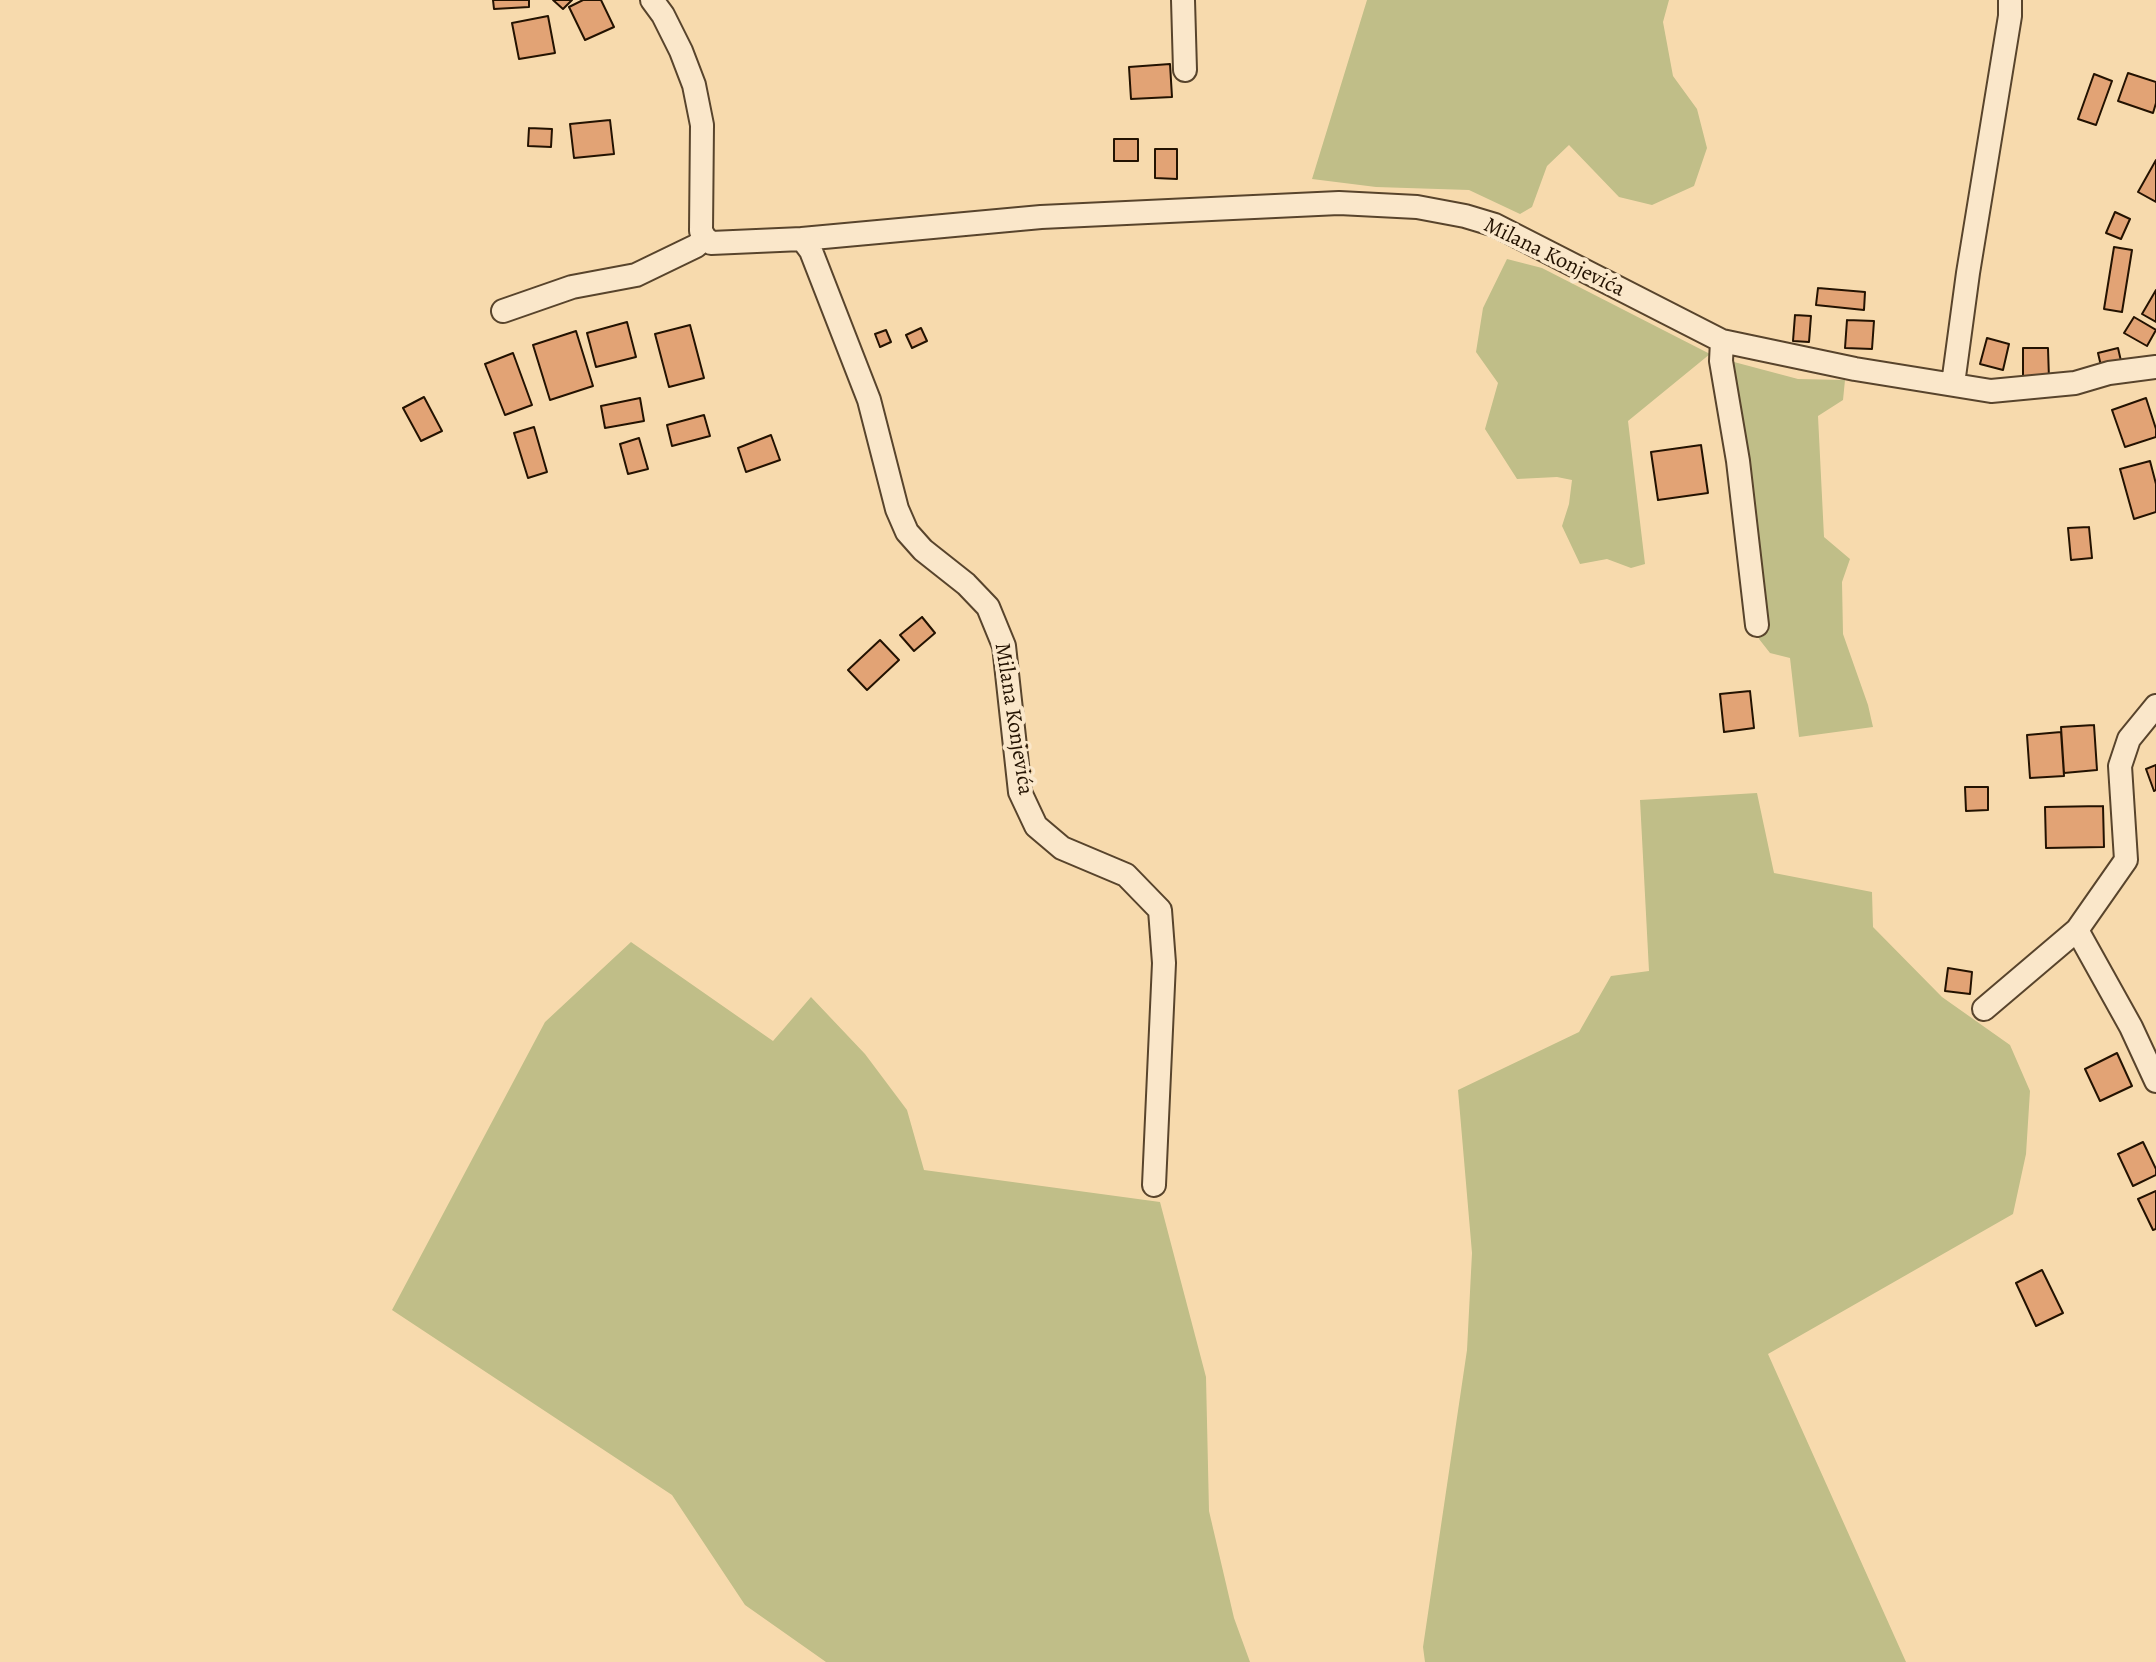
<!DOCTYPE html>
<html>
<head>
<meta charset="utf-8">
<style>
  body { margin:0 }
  canvas { display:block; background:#f7daad }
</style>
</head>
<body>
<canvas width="2156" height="1662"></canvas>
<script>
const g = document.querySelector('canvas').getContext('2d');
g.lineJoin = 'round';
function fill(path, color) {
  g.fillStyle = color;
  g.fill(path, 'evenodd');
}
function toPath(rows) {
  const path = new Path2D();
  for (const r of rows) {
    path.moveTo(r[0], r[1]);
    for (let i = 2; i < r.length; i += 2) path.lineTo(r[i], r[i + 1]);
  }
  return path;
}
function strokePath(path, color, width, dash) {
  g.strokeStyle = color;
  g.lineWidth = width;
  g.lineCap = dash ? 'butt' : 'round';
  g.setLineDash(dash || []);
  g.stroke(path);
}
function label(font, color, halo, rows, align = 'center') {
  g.font = font + ' Alegreya,serif';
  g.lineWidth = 8;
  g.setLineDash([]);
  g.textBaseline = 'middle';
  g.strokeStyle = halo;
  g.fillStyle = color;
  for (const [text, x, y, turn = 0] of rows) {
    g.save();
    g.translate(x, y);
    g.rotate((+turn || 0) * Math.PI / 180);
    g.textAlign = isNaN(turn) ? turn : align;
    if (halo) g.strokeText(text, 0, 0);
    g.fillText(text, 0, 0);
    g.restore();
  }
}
const green = toPath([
  [1367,0,1669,0,1663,22,1673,76,1697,109,1707,148,1694,186,1652,205,1619,197,1569,145,1547,166,1532,207,1520,214,1469,190,1376,187,1312,179],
  [1507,259,1542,268,1710,354,1628,421,1645,564,1631,568,1607,559,1580,564,1562,526,1569,504,1572,480,1557,477,1517,479,1485,429,1498,383,1476,352,1483,308],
  [1734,362,1798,379,1845,380,1843,400,1818,416,1824,537,1850,559,1842,582,1843,634,1868,705,1873,727,1799,737,1790,658,1770,653,1759,639],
  [1757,793,1774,873,1872,892,1873,927,1942,997,2010,1045,2030,1091,2026,1154,2013,1214,1768,1354,1906,1662,1425,1662,1423,1647,1467,1350,1472,1253,1458,1090,1579,1032,1611,976,1649,971,1640,800],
  [631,942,773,1041,811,997,865,1054,907,1110,924,1170,1160,1202,1206,1377,1209,1511,1234,1618,1250,1662,826,1662,745,1605,672,1495,392,1310,545,1022]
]);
const building = toPath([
  [493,0,529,0,529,7,494,9,493,0],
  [553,0,572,0,563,9,553,0],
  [583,0,601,0,614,27,585,40,569,7,583,0],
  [548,16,555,53,519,59,512,23,548,16],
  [1170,64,1172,97,1131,99,1129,67,1170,64],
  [2128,73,2156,82,2156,103,2153,113,2118,101,2128,73],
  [2094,74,2112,81,2096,125,2078,119,2094,74],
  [610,120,614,154,574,158,570,124,610,120],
  [529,128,552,129,551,147,528,146,529,128],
  [1114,139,1138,139,1138,161,1114,161,1114,139],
  [1155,149,1177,149,1177,179,1155,178,1155,149],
  [2156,160,2156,202,2138,192,2156,160],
  [2115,212,2130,219,2121,239,2106,233,2115,212],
  [2114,247,2132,250,2122,312,2104,309,2114,247],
  [1818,288,1865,292,1864,310,1816,305,1818,288],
  [2156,290,2156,322,2142,314,2156,290],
  [1795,315,1811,316,1809,342,1793,341,1795,315],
  [2134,317,2156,330,2147,346,2124,333,2134,317],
  [1847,320,1874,321,1872,349,1845,348,1847,320],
  [627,322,636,357,596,367,587,333,627,322],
  [690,325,704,378,669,387,655,334,690,325],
  [921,328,927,341,912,348,906,335,921,328],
  [886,330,891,342,880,347,875,334,886,330],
  [576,331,593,386,550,400,533,345,576,331],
  [1987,338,2009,344,2003,370,1980,364,1987,338],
  [2023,348,2048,348,2049,379,2023,380,2023,348],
  [2118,348,2121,361,2101,366,2098,353,2118,348],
  [513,353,532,405,505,415,485,364,513,353],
  [424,397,442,431,421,441,403,408,424,397],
  [640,398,644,421,605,428,601,406,640,398],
  [2146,398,2156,429,2156,437,2125,447,2112,410,2146,398],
  [704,415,710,436,672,446,667,425,704,415],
  [534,427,547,472,528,478,514,433,534,427],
  [771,435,780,460,746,472,738,448,771,435],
  [639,438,648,469,628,474,620,444,639,438],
  [1701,445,1708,493,1658,500,1651,452,1701,445],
  [2150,461,2156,484,2156,512,2134,519,2120,469,2150,461],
  [2089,527,2092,558,2071,560,2068,528,2089,527],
  [922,617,935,633,914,651,900,635,922,617],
  [880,640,899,660,867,690,848,670,880,640],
  [1750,691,1754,728,1724,732,1720,694,1750,691],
  [2094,725,2097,770,2064,773,2061,727,2094,725],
  [2061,732,2064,776,2030,778,2027,735,2061,732],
  [2156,765,2156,790,2154,791,2146,769,2156,765],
  [1965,787,1988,787,1988,810,1966,811,1965,787],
  [2103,806,2104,847,2046,848,2045,807,2103,806],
  [1948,968,1972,972,1970,994,1945,991,1948,968],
  [2117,1053,2132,1086,2100,1101,2085,1069,2117,1053],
  [2143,1142,2156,1169,2156,1175,2133,1186,2118,1154,2143,1142],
  [2156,1191,2156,1229,2153,1230,2138,1199,2156,1191],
  [2042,1270,2063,1313,2036,1326,2016,1283,2042,1270]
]);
const street = toPath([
  [652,0,663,15,681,51,694,85,702,125,701,231,705,238,711,243,802,239,811,251,869,400,897,509,907,532,923,550,966,584,988,607,1004,646,1020,792,1036,826,1062,848,1126,875,1160,910,1164,963,1154,1185],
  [1183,0,1185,70],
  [802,239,1041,217,1339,203,1417,207,1465,216,1495,225,1722,341,1855,369,1991,391,2075,383,2109,373,2156,367],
  [503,311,572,287,636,275,696,246,705,238],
  [1722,341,1721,361,1738,461,1757,625],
  [1953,384,1968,273,2010,16,2010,0],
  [2077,930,2131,1027,2156,1081],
  [1984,1009,2077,930,2126,860,2120,766,2129,739,2156,706]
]);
const streetNames = [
  ["Milana Konjevića",1554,258,26],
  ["Milana Konjevića",1013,719,81]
];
fill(green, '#c0be88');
fill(building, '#e2a375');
strokePath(building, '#231201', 2);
strokePath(street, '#58442c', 26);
strokePath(street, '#fae7ca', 22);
label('22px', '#231201', '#fae7ca', streetNames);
</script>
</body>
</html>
